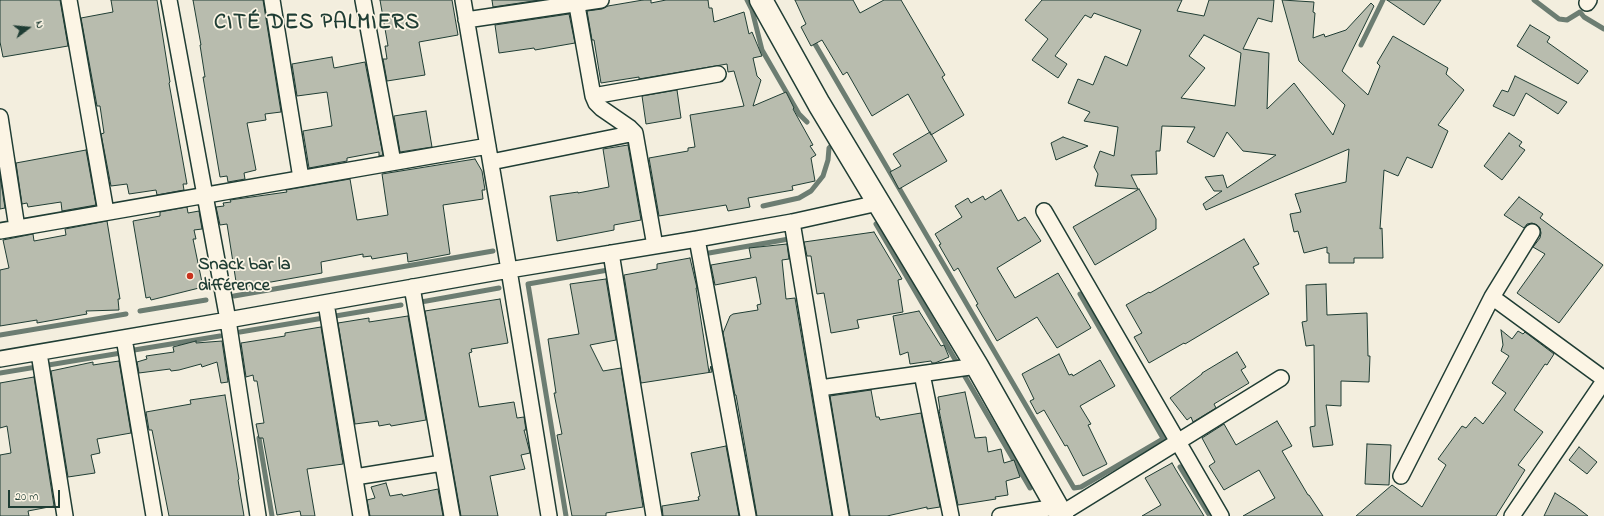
<!DOCTYPE html>
<html>
<head>
<meta charset="utf-8">
<style>
  body { margin:0 }
  #map { position:relative; width:1604px; height:516px; overflow:hidden; background:#f3eede; font-family:"Indie Flower",sans-serif }
  canvas { display:block }
  .north { position:absolute; left:8px; top:8px; width:40px; height:40px; -webkit-text-stroke:3px #fcf5e5; paint-order:stroke; rotate:74deg; font-size:11px; font-weight:700; line-height:16px; text-align:center; color:#1f3d34 }
  .north::after { content:''; display:block; margin:auto; width:14px; height:18px; background:#1f3d34; clip-path:polygon(50% 0,100% 100%,50% 72%,0 100%) }
  .scale { position:absolute; left:8px; top:490px; width:52px; height:18px; box-sizing:border-box; border:2px solid #1f3d34; border-top:0; padding-left:5px; font-size:12px; line-height:14px; white-space:nowrap; color:#1f3d34; -webkit-text-stroke:3px #fcf5e5; paint-order:stroke }
</style>
</head>
<body>
<div id="map">
<canvas width="1604" height="516"></canvas>
<div class="north">N</div>
<div class="scale">20 m</div>
</div>
<script>
const g = document.querySelector('canvas').getContext('2d');
g.lineJoin = 'round';
function toPath(rows) {
  const path = new Path2D();
  for (const r of rows) {
    path.moveTo(r[0], r[1]);
    for (let i = 2; i < r.length; i += 2) path.lineTo(r[i], r[i + 1]);
  }
  return path;
}
function strokePath(path, color, width, dash) {
  g.strokeStyle = color;
  g.lineWidth = width;
  g.lineCap = dash ? 'butt' : 'round';
  g.setLineDash(dash || []);
  g.stroke(path);
}
function fill(path, color) {
  g.fillStyle = color;
  g.fill(path, 'evenodd');
}
function label(font, color, halo, rows, align = 'center') {
  g.font = font + ' "Indie Flower",sans-serif';
  g.lineWidth = 3.5;
  g.setLineDash([]);
  g.textBaseline = 'middle';
  g.strokeStyle = halo;
  g.fillStyle = color;
  for (const [text, x, y, turn = 0] of rows) {
    g.save();
    g.translate(x, y);
    g.rotate((+turn || 0) * Math.PI / 180);
    g.textAlign = isNaN(turn) ? turn : align;
    if (halo) g.strokeText(text, 0, 0);
    g.fillText(text, 0, 0);
    g.restore();
  }
}
const stream = toPath([
  [747,0,752,10,762,50,799,114,807,122],
  [1534,0,1559,19,1567,20,1580,12,1584,17,1604,29],
  [815,44,1074,488,1081,487,1163,439],
  [1361,45,1383,0],
  [763,206,799,198,811,191,823,176,828,160,829,148,832,145],
  [876,224,1030,488],
  [709,253,789,239,790,243],
  [1080,294,1164,440],
  [234,296,493,251],
  [421,302,499,288],
  [140,311,206,300],
  [240,332,401,305],
  [0,335,126,314],
  [128,351,220,336],
  [0,373,121,353],
  [259,438,272,516],
  [1180,467,1210,516],
  [566,516,528,284,608,270]
]);
const building = toPath([
  [0,0,60,0,68,46,3,57,0,42,0,0],
  [111,0,157,0,170,82,169,83,187,184,183,184,184,190,157,195,156,190,129,194,127,184,111,186,101,134,104,133,100,106,97,106,81,18,113,12,111,0],
  [193,0,263,0,281,112,265,114,266,120,247,123,256,170,244,173,245,179,228,182,227,176,220,177,203,77,205,77,200,45,201,45,193,0],
  [380,0,452,0,458,35,419,42,425,75,387,81,383,59,387,59,385,46,388,46,380,0],
  [492,0,540,0,493,7,492,0],
  [643,0,651,0,651,3,666,0,708,0,709,8,712,8,714,22,744,12,749,34,752,32,762,56,753,58,757,76,761,80,753,106,786,92,794,108,793,109,813,145,810,146,816,155,811,158,815,181,792,186,793,190,748,198,750,207,728,211,726,205,659,216,649,158,688,151,688,148,695,147,690,115,744,106,734,71,728,72,727,64,639,79,639,77,601,83,594,40,592,40,587,11,602,9,608,6,643,0],
  [795,0,853,0,860,13,884,0,901,0,945,75,942,77,964,115,931,135,908,94,872,116,847,72,843,75,822,40,811,46,801,27,806,24,795,0],
  [1042,0,1182,0,1177,11,1204,16,1209,0,1274,0,1272,22,1258,18,1243,49,1269,53,1267,109,1294,83,1333,135,1345,105,1299,61,1282,0,1314,2,1313,12,1315,13,1313,38,1324,34,1325,37,1346,30,1371,3,1374,6,1342,71,1368,95,1380,66,1377,63,1393,36,1448,68,1446,74,1464,90,1438,125,1448,131,1432,168,1407,157,1398,176,1384,170,1380,229,1382,228,1383,258,1354,258,1354,263,1329,263,1329,253,1327,253,1327,247,1304,253,1298,231,1294,232,1290,214,1301,212,1295,194,1346,182,1349,149,1206,210,1203,204,1222,191,1214,191,1205,177,1223,175,1227,188,1276,155,1243,151,1227,132,1214,157,1187,142,1195,127,1162,126,1160,151,1156,151,1157,174,1131,175,1138,189,1095,186,1098,174,1094,167,1100,151,1114,156,1118,127,1084,121,1090,112,1068,103,1078,79,1093,85,1105,56,1127,66,1141,30,1094,13,1091,18,1085,15,1055,56,1067,64,1058,78,1032,60,1048,39,1025,20,1042,0],
  [1204,35,1241,53,1235,106,1181,98,1205,68,1189,56,1204,35],
  [1387,0,1441,0,1424,25,1387,0],
  [569,14,575,43,535,50,534,48,499,53,495,25,569,14],
  [1530,25,1550,37,1547,42,1588,71,1578,84,1517,46,1530,25],
  [332,57,334,68,365,62,383,155,379,156,379,152,347,158,347,161,309,168,303,131,332,126,327,92,297,96,292,64,332,57],
  [1515,76,1567,102,1558,114,1526,93,1514,116,1493,106,1502,90,1508,92,1515,76],
  [677,90,681,118,646,124,642,96,677,90],
  [426,111,432,147,400,152,394,116,426,111],
  [930,132,947,161,899,189,890,172,901,166,893,154,930,132],
  [1509,133,1522,142,1519,146,1525,150,1502,180,1484,166,1509,133],
  [1063,137,1088,146,1056,160,1051,143,1063,137],
  [628,145,641,220,614,225,614,230,557,241,550,196,578,192,578,193,609,187,603,149,628,145],
  [86,150,96,205,62,211,61,202,28,207,27,203,22,204,16,163,86,150],
  [475,159,482,171,485,190,482,190,483,199,443,205,450,254,408,262,407,253,372,259,371,256,363,257,363,254,321,262,322,273,237,288,227,224,220,225,216,207,224,206,223,203,231,202,230,200,287,192,286,190,350,179,357,220,388,215,382,174,475,159],
  [0,176,5,208,0,209,0,176],
  [1139,189,1156,219,1156,229,1095,265,1073,227,1139,189],
  [1001,190,1018,221,1025,217,1041,241,997,268,1015,298,1058,273,1091,328,1057,348,1037,317,997,341,976,305,978,304,958,268,954,271,939,245,941,244,935,234,962,217,955,206,968,198,971,203,983,196,985,200,1001,190],
  [1519,197,1543,214,1540,218,1603,265,1559,323,1517,293,1545,254,1533,247,1540,238,1541,233,1540,228,1537,225,1532,223,1527,224,1524,228,1504,215,1519,197],
  [187,207,188,213,199,211,202,229,194,230,196,239,193,239,203,287,151,300,150,297,146,298,133,221,160,216,160,212,187,207],
  [107,221,120,299,118,299,119,310,86,311,87,314,37,323,37,320,0,326,0,270,9,268,3,240,33,234,34,241,66,235,65,229,107,221],
  [874,232,902,279,898,280,903,312,857,320,859,328,831,333,824,293,817,294,811,256,807,256,804,242,874,232],
  [1244,239,1259,264,1253,267,1269,294,1185,344,1184,343,1149,363,1134,337,1142,333,1126,305,1149,292,1150,293,1244,239],
  [787,244,789,259,782,260,786,299,795,298,832,516,757,516,736,395,735,395,723,333,730,316,733,314,758,310,757,305,761,304,756,277,715,285,711,265,751,258,749,248,787,244],
  [690,258,697,288,696,288,709,372,711,366,712,372,641,383,624,275,657,269,657,264,690,258],
  [606,279,616,340,590,345,603,371,621,368,643,507,606,513,606,516,572,516,557,435,562,434,554,393,556,393,548,339,579,334,570,284,606,279],
  [1326,284,1327,315,1367,313,1368,356,1370,356,1369,382,1341,381,1341,406,1326,405,1333,445,1313,447,1310,427,1315,426,1314,345,1306,346,1302,322,1307,321,1306,285,1326,284],
  [500,299,508,343,471,349,472,352,469,353,479,407,514,402,517,418,524,417,526,430,524,430,530,453,521,455,525,469,490,476,498,516,461,516,425,311,500,299],
  [919,311,941,346,944,345,949,357,935,363,932,363,931,361,910,364,908,352,900,355,893,316,919,311],
  [408,316,426,420,391,426,390,424,379,426,378,421,355,424,338,323,369,318,369,322,408,316],
  [321,327,343,464,307,469,315,516,301,516,300,511,277,515,263,438,259,438,256,424,264,423,257,381,254,381,253,375,246,377,241,343,285,336,285,333,321,327],
  [1501,330,1512,339,1518,331,1523,334,1525,332,1554,354,1547,365,1545,364,1514,410,1543,432,1518,465,1525,470,1496,516,1356,516,1392,485,1422,507,1446,465,1438,459,1462,426,1466,428,1475,417,1483,424,1506,393,1492,383,1509,356,1501,351,1503,345,1501,330],
  [196,341,196,343,222,341,228,382,221,383,217,362,202,367,201,364,179,370,171,371,170,369,139,373,137,362,147,359,146,356,174,352,173,347,196,341],
  [1237,352,1246,367,1241,370,1249,383,1214,404,1216,408,1193,422,1191,417,1187,420,1170,398,1202,374,1202,373,1237,352],
  [1059,354,1069,375,1072,374,1073,376,1100,360,1115,386,1080,406,1091,424,1088,425,1107,464,1083,476,1067,445,1065,446,1044,410,1037,414,1030,401,1034,399,1022,374,1059,354],
  [119,361,131,433,97,439,100,453,91,455,95,473,68,477,51,371,93,362,93,365,119,361],
  [34,377,54,506,28,511,29,516,0,516,0,455,11,453,7,426,0,428,0,383,34,377],
  [871,390,876,417,879,417,880,420,921,413,940,507,927,509,927,507,887,516,850,516,830,396,871,390],
  [965,392,975,438,986,437,988,452,1001,449,1004,463,1014,460,1020,477,1006,481,1008,495,995,497,996,499,958,505,939,410,940,410,938,397,965,392],
  [225,395,239,479,238,480,244,516,169,516,152,430,149,430,146,412,191,404,190,400,225,395],
  [1277,421,1292,446,1282,451,1308,495,1309,495,1323,516,1243,516,1275,498,1259,470,1224,490,1209,466,1215,462,1202,438,1224,424,1236,445,1277,421],
  [1367,444,1391,445,1389,485,1365,484,1367,444],
  [726,446,739,516,663,516,662,506,699,500,698,497,700,496,691,453,726,446],
  [1579,447,1597,462,1587,474,1569,460,1579,447],
  [1172,463,1176,470,1204,516,1142,516,1161,505,1145,478,1172,463],
  [386,483,390,496,402,494,403,496,438,489,443,516,370,516,367,500,375,498,371,487,386,483],
  [1555,493,1575,506,1588,516,1544,516,1555,493]
]);
const minor = toPath([
  [69,0,106,212],
  [169,0,228,320,258,516],
  [272,0,301,178],
  [363,0,393,162],
  [463,0,509,270,549,516],
  [576,0,593,96,596,103,601,108,630,128,635,133,655,246],
  [1587,3,1589,0],
  [466,20,601,0],
  [593,96,718,74],
  [0,117,17,228],
  [491,162,635,133],
  [1044,211,1221,516],
  [792,222,841,516],
  [0,231,488,146],
  [697,239,748,516],
  [611,253,654,516],
  [412,287,452,516],
  [1492,297,1604,379],
  [326,303,361,516],
  [124,338,154,516],
  [39,353,65,516],
  [0,359,228,320,509,270,697,239,792,222,878,203],
  [922,374,951,516],
  [820,388,977,366],
  [1401,476,1492,297,1532,232],
  [355,477,442,463],
  [1061,514,1281,378],
  [1000,516,1056,507],
  [1512,516,1604,381]
]);
const primary = toPath([
  [761,0,819,104,977,366,1062,516]
]);
const markers = [
  [190,276,4,"#c8321e"]
];
const poiNames = [
  ["Snack bar la",198,266],
  ["différence",198,287]
];
const districtNames = [
  ["CITÉ DES PALMIERS",317,24]
];
strokePath(stream, '#6c7d72', 5);
fill(building, '#b8bcae');
strokePath(building, '#1f3d34', 1);
strokePath(minor, '#1f3d34', 18);
strokePath(primary, '#1f3d34', 25);
strokePath(minor, '#fcf5e5', 15);
strokePath(primary, '#fcf5e5', 22);
for (const [x, y, r, color] of markers) {
  const dot = new Path2D();
  dot.arc(x, y, r, 0, 2 * Math.PI);
  g.fillStyle = color;
  g.fill(dot);
  strokePath(dot, '#fcf5e5', 1.5);
}
label('bold 18px', '#1f3d34', '#fcf5e5', poiNames, 'left');
g.letterSpacing = '1px';
label('bold 22px', '#1f3d34', '#fcf5e5', districtNames);
g.letterSpacing = '0px';
</script>
</body>
</html>
